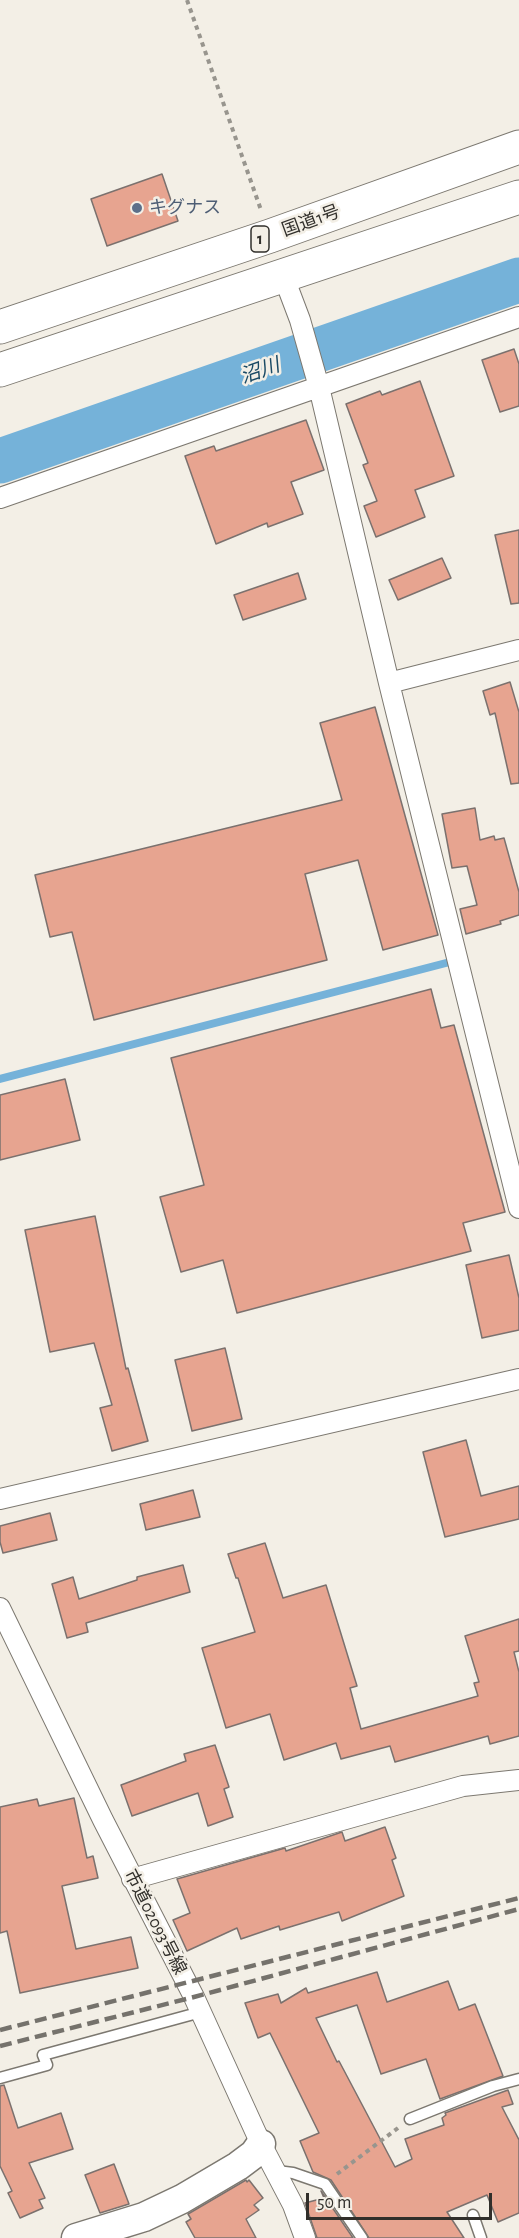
<!DOCTYPE html>
<html>
<head>
<meta charset="utf-8">
<style>
  body { margin:0 }
  #map { position:relative; width:519px; height:2238px; overflow:hidden; background:#f3efe6; font-family:"Alegreya Sans",sans-serif }
  canvas { display:block }
  .scale { position:absolute; left:306px; top:2193px; width:186px; height:27px; box-sizing:border-box; border:3px solid #312f2b; border-top:0; padding-left:8px; font-size:18px; line-height:21px; white-space:nowrap; color:#312f2b; -webkit-text-stroke:4px #f3efe6; paint-order:stroke }
</style>
</head>
<body>
<div id="map">
<canvas width="519" height="2238"></canvas>
<div class="scale">50 m</div>
</div>
<script>
const g = document.querySelector('canvas').getContext('2d');
g.lineJoin = 'round';
function toPath(rows) {
  const path = new Path2D();
  for (const r of rows) {
    path.moveTo(r[0], r[1]);
    for (let i = 2; i < r.length; i += 2) path.lineTo(r[i], r[i + 1]);
  }
  return path;
}
function strokePath(path, color, width, dash) {
  g.strokeStyle = color;
  g.lineWidth = width;
  g.lineCap = dash ? 'butt' : 'round';
  g.setLineDash(dash || []);
  g.stroke(path);
}
function fill(path, color) {
  g.fillStyle = color;
  g.fill(path, 'evenodd');
}
function label(font, color, halo, rows, align = 'center') {
  g.font = font + ' "Alegreya Sans","Noto Sans JP",sans-serif';
  g.lineWidth = 5;
  g.setLineDash([]);
  g.textBaseline = 'middle';
  g.strokeStyle = halo;
  g.fillStyle = color;
  for (const [text, x, y, turn = 0] of rows) {
    g.save();
    g.translate(x, y);
    g.rotate((+turn || 0) * Math.PI / 180);
    g.textAlign = isNaN(turn) ? turn : align;
    if (halo) g.strokeText(text, 0, 0);
    g.fillText(text, 0, 0);
    g.restore();
  }
}
const stream = toPath([
  [0,1079,446,963]
]);
const river = toPath([
  [0,461,519,280]
]);
const building = toPath([
  [162,174,178,221,107,246,91,199,162,174],
  [514,349,519,364,519,406,500,412,482,360,514,349],
  [420,381,454,476,415,490,425,517,376,537,364,506,377,501,363,465,368,463,346,404,380,391,382,395,420,381],
  [306,420,324,470,291,482,303,514,268,527,267,523,216,544,185,456,214,446,216,451,306,420],
  [519,530,519,603,511,604,495,535,519,530],
  [442,558,451,578,398,600,389,580,442,558],
  [298,573,306,599,243,620,234,595,298,573],
  [510,682,519,712,519,783,511,784,495,713,490,715,483,691,510,682],
  [375,707,438,935,383,950,358,860,305,874,327,960,94,1020,72,932,50,937,35,875,342,800,320,723,375,707],
  [475,808,480,840,494,836,495,840,504,838,519,892,519,915,500,921,501,924,466,934,460,909,477,905,467,866,452,868,442,814,475,808],
  [431,989,441,1028,454,1025,505,1212,463,1223,471,1251,237,1313,223,1260,181,1272,160,1197,204,1185,171,1058,431,989],
  [65,1079,80,1140,0,1160,0,1095,65,1079],
  [95,1216,126,1369,128,1368,148,1441,112,1451,100,1408,112,1405,94,1343,50,1352,25,1230,95,1216],
  [509,1255,519,1298,519,1330,482,1338,466,1265,509,1255],
  [225,1348,242,1419,192,1431,175,1360,225,1348],
  [466,1440,481,1496,519,1486,519,1519,445,1537,423,1452,466,1440],
  [193,1490,200,1517,146,1530,140,1504,193,1490],
  [50,1513,57,1540,3,1553,0,1542,0,1526,50,1513],
  [265,1543,283,1598,326,1585,357,1686,350,1688,361,1729,478,1696,474,1683,479,1682,465,1636,519,1619,519,1651,514,1652,519,1672,519,1736,490,1744,488,1736,395,1762,390,1746,341,1759,336,1743,284,1760,270,1714,226,1728,202,1648,255,1632,238,1578,236,1578,228,1554,265,1543],
  [183,1565,190,1592,86,1623,88,1632,67,1638,52,1584,73,1577,79,1599,137,1580,137,1577,183,1565],
  [215,1745,229,1787,224,1789,233,1817,208,1826,198,1793,132,1816,121,1785,186,1761,184,1754,215,1745],
  [74,1798,87,1858,93,1856,98,1878,62,1886,76,1949,131,1937,138,1968,20,1993,7,1931,0,1933,0,1807,37,1799,39,1806,74,1798],
  [385,1827,396,1858,392,1860,404,1896,342,1921,339,1912,280,1930,279,1926,241,1939,237,1928,187,1951,173,1920,190,1913,177,1879,285,1848,286,1851,342,1832,345,1841,385,1827],
  [377,1972,387,2002,448,1981,459,2010,475,2004,503,2076,440,2099,426,2059,381,2074,357,2005,316,2018,337,2062,339,2061,395,2167,412,2159,405,2139,444,2125,442,2118,446,2115,445,2113,508,2090,513,2104,502,2107,519,2140,519,2213,498,2222,487,2195,447,2212,464,2238,369,2238,331,2180,313,2172,300,2141,319,2133,270,2033,258,2038,245,2003,278,1994,281,2003,306,1988,308,1993,377,1972],
  [4,2085,18,2128,61,2113,73,2149,29,2163,45,2198,39,2200,43,2208,20,2218,8,2193,12,2191,0,2166,0,2086,4,2085],
  [114,2164,129,2204,100,2213,85,2175,114,2164],
  [246,2180,247,2182,249,2180,263,2198,254,2205,259,2210,246,2219,256,2238,195,2238,186,2222,191,2219,188,2214,246,2180],
  [321,2191,353,2238,317,2238,305,2203,324,2198,321,2191]
]);
const path = toPath([
  [187,0,261,210],
  [337,2174,398,2128]
]);
const lane = toPath([
  [0,2078,47,2065,43,2055,201,2012],
  [410,2119,493,2086,519,2079],
  [277,2171,293,2173,325,2184,362,2238],
  [473,2215,481,2238]
]);
const street = toPath([
  [283,275,300,320,319,387,389,683,519,1208],
  [0,498,519,317],
  [389,683,519,650],
  [0,1499,519,1379],
  [0,1608,103,1820,194,1997,261,2144,293,2205,305,2238],
  [132,1879,463,1786,519,1780]
]);
const secondary = toPath([
  [76,2238,144,2217,182,2199,238,2166,254,2154,261,2144]
]);
const highway = toPath([
  [0,327,270,236,519,147],
  [0,370,519,197]
]);
const rail = toPath([
  [0,2030,519,1898],
  [0,2046,194,1997,519,1909]
]);
const markers = [
  [137,208,6,"#5c6f8a"]
];
const shields = [
  [260,239,18]
];
const shieldNames = [
  ["1",260,239]
];
const serviceNames = [
  ["キグナス",149,208]
];
const streetNames = [
  ["国道1号",311,221,-20],
  ["市道02093号線",155,1922,63]
];
const waterNames = [
  ["沼川",260,371,-19]
];
strokePath(stream, '#75b2d9', 8);
strokePath(river, '#75b2d9', 45);
fill(building, '#e7a490');
strokePath(building, '#7b716e', 1.5);
strokePath(lane, '#7c7870', 13);
strokePath(street, '#7c7870', 22);
strokePath(secondary, '#7c7870', 31);
strokePath(highway, '#7c7870', 35);
strokePath(path, '#98958e', 4, [4.5, 4.5]);
strokePath(lane, '#fff', 10);
strokePath(street, '#fff', 20);
strokePath(secondary, '#fff', 28);
strokePath(highway, '#fff', 33);
strokePath(rail, '#75726c', 4.5, [12, 6]);
for (const [x, y, r, color] of markers) {
  const dot = new Path2D();
  dot.arc(x, y, r, 0, 2 * Math.PI);
  g.fillStyle = color;
  g.fill(dot);
  strokePath(dot, '#f3efe6', 2);
}
for (const [x, y, w] of shields) {
  const box = new Path2D();
  box.roundRect(x - w / 2, y - 13, w, 26, 4.5);
  g.fillStyle = '#f3efe6';
  g.fill(box);
  strokePath(box, '#312f2b', 1.5);
}
label('bold 16px', '#312f2b', null, shieldNames);
label('18px', '#4e5e75', '#f3efe6', serviceNames, 'left');
label('18px', '#312f2b', '#f3efe6', streetNames);
label('italic 20px', '#1a4a65', '#f3efe6', waterNames);
</script>
</body>
</html>
